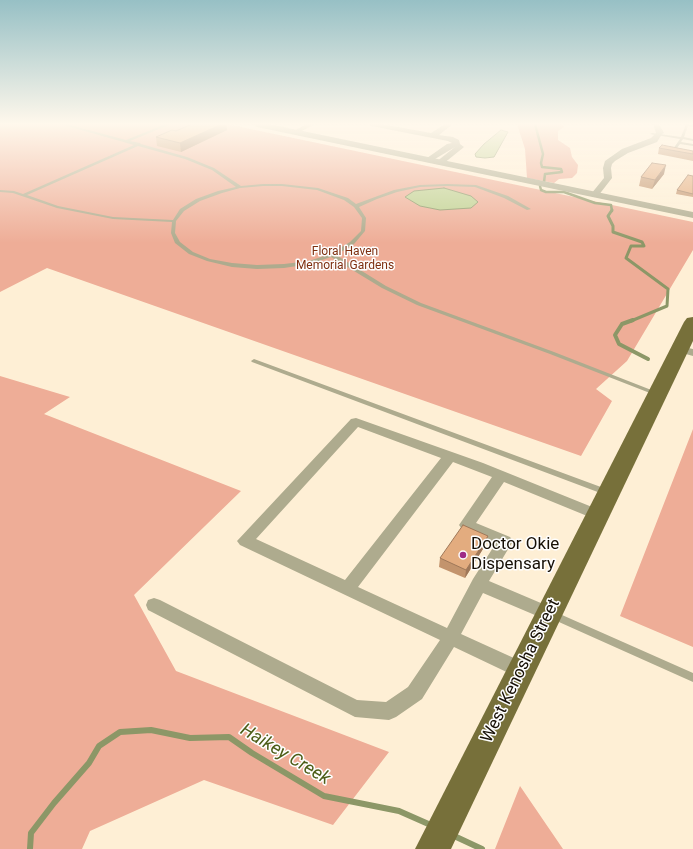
<!DOCTYPE html>
<html>
<head>
<meta charset="utf-8">
<style>
  body { margin:0 }
  canvas { display:block; background:#feefd5 }
</style>
</head>
<body>
<canvas width="693" height="849"></canvas>
<script>
const g = document.querySelector('canvas').getContext('2d');
g.lineJoin = 'round';
function fill(path, color) {
  g.fillStyle = color;
  g.fill(path, 'evenodd');
}
function toPath(rows) {
  const path = new Path2D();
  for (const r of rows) {
    path.moveTo(r[0], r[1]);
    for (let i = 2; i < r.length; i += 2) path.lineTo(r[i], r[i + 1]);
  }
  return path;
}
function strokePath(path, color, width, dash) {
  g.strokeStyle = color;
  g.lineWidth = width;
  g.lineCap = dash ? 'butt' : 'round';
  g.setLineDash(dash || []);
  g.stroke(path);
}
function label(font, color, halo, rows, align = 'center') {
  g.font = font + ' Roboto,sans-serif';
  g.lineWidth = 3;
  g.setLineDash([]);
  g.textBaseline = 'middle';
  g.strokeStyle = halo;
  g.fillStyle = color;
  for (const [text, x, y, turn = 0] of rows) {
    g.save();
    g.translate(x, y);
    g.rotate((+turn || 0) * Math.PI / 180);
    g.textAlign = isNaN(turn) ? turn : align;
    if (halo) g.strokeText(text, 0, 0);
    g.fillText(text, 0, 0);
    g.restore();
  }
}
const green = toPath([
  [0,124,227,124,693,222,693,250,627,361,596,389,612,401,581,456,47,268,0,292],
  [517,124,562,124,564,127,558,131,558,140,570,148,572,157,578,165,577,173,572,178,559,179,554,183,527,178,525,149],
  [0,376,70,397,44,414,241,491,134,595,176,671,389,752,333,825,204,780,90,831,82,849,0,849],
  [693,429,693,647,620,616],
  [520,786,563,849,495,849]
]);
const water = toPath([
  [501,130,508,132,494,157,485,158,476,157,475,154,484,144,501,130],
  [444,188,471,196,478,202,471,208,440,210,420,206,405,197,414,191,444,188]
]);
const streamFar3 = toPath([
  [535,124,543,154,541,163,542,167,561,169,562,172,545,174,544,182],
  [540,186,541,190,546,192,564,192,595,203,611,205,612,211]
]);
const streamFar2 = toPath([
  [612,210,608,216,613,226,613,232,642,242,644,246,631,246,626,258,668,289,667,306,631,321]
]);
const streamFar1 = toPath([
  [633,320,622,324,615,335,619,344,648,359]
]);
const stream = toPath([
  [452,835,482,849],
  [30,849,31,833,54,803,89,763,99,746,120,732,151,730,190,738,229,737,252,753,324,796,399,811,433,826]
]);
const service = toPath([
  [60,124,66,124,126,140,166,124,171,124,130,141,140,143,141,144,187,157,214,168,241,186,263,184,282,184,318,188,348,198,356,204,394,190,420,185,447,184,476,185,508,196,531,209,527,210,504,198,475,187,447,186,420,187,397,192,377,199,359,207,366,218,365,231,354,244,336,255,386,286,421,303,554,352,659,393,660,394,657,396,655,395,550,354,417,305,382,288,331,257,310,264,284,268,257,269,232,267,207,261,189,254,175,243,171,233,172,222,113,219,57,208,13,193,0,192,0,190,14,191,23,194,134,145,60,124],
  [138,146,185,159,212,170,236,187,218,191,196,199,180,209,173,220,113,217,58,206,27,195,138,146],
  [263,186,282,186,317,190,344,200,354,207,362,218,361,231,350,242,330,254,309,261,284,264,257,265,232,263,210,259,193,252,180,242,175,233,176,221,184,211,200,201,222,193,240,188,263,186],
  [686,124,693,125,693,127,688,126,684,137,693,139,693,141,683,139,681,142,693,144,693,146,680,144,677,148,693,152,693,154,674,150,673,149,680,139,650,134,652,133,681,137,686,124],
  [254,359,609,490,610,492,609,494,603,494,252,362,251,361,254,359],
  [553,611,693,673,693,682,550,618,548,615,550,612,553,611]
]);
const minor = toPath([
  [307,124,315,124,298,133,292,132,307,124],
  [368,124,382,124,431,133,445,124,453,124,439,135,453,137,459,140,460,144,464,147,443,164,437,164,436,162,455,147,430,162,427,162,427,158,447,144,452,143,448,141,371,126,368,124],
  [653,124,659,124,664,133,662,134,657,142,628,153,615,161,612,164,611,168,612,178,598,196,592,196,591,194,604,178,603,168,605,161,622,149,651,138,656,133,653,124],
  [679,346,693,349,693,356,675,351,673,349,675,347,679,346],
  [356,418,483,463,602,511,604,515,602,519,597,520,504,482,476,523,510,537,513,541,489,581,555,609,557,614,555,619,549,621,483,593,461,634,527,664,530,670,527,676,521,678,515,676,454,647,422,699,396,717,389,720,355,717,148,610,146,605,148,600,154,598,160,600,357,700,386,702,408,687,440,640,240,545,237,541,351,419,356,418],
  [358,427,441,458,345,580,256,539,358,427],
  [453,462,492,477,459,525,462,529,496,543,473,579,447,628,358,587,453,462]
]);
const tertiary = toPath([
  [253,124,269,124,693,212,693,218,257,127,253,124]
]);
const primary = toPath([
  [693,317,693,341,451,849,415,849,684,322,687,318,693,317]
]);
const wall = toPath([
  [192,124,226,124,227,130,181,152,157,146,156,137,176,131],
  [659,148,693,151,693,161,658,154],
  [664,174,652,189,639,186,641,177],
  [693,176,693,197,676,194,677,190],
  [486,544,465,578,439,567,440,558]
]);
const shadedWall = toPath([
  [222,124,226,124,227,130,181,152,180,143],
  [666,165,664,174,652,189,655,180],
  [488,536,486,544,465,578,466,570]
]);
const building = toPath([
  [192,124,222,124,180,143,156,137,172,130,176,131,192,124],
  [662,145,693,151,693,154,659,148,662,145],
  [652,163,666,165,655,180,641,177,652,163],
  [688,175,693,176,693,194,677,190,688,175],
  [463,525,488,536,466,570,440,558,463,525]
]);
const markers = [
  [463,555,4,"#9e2b86"]
];
const farParknames = [
  ["Floral Haven",345,252],
  ["Memorial Gardens",345,266]
];
const nearPoinames = [
  ["Doctor Okie",471,545],
  ["Dispensary",471,565]
];
const nearStreetnames = [
  ["West Kenosha Street",521,671,-64]
];
const nearWaternames = [
  ["Haikey Creek",285,755,31]
];
fill(green, '#eead97');
fill(water, '#bed191');
strokePath(water, '#8c9767', 1);
strokePath(streamFar3, '#8c9767', 2.5);
strokePath(streamFar2, '#8c9767', 3);
strokePath(streamFar1, '#8c9767', 4);
strokePath(stream, '#8c9767', 6);
fill(service, '#aeab8e');
fill(minor, '#aeab8e');
fill(tertiary, '#aeab8e');
fill(primary, '#77703a');
fill(wall, '#c3946d');
fill(shadedWall, '#9f7859');
fill(building, '#e3ac7f');
strokePath(building, '#9f7859', 1);
const sky = g.createLinearGradient(0, 0, 0, 243);
sky.addColorStop(0, '#97c0c5');
sky.addColorStop(0.51, '#fff8ec');
sky.addColorStop(1, '#fff8ec00');
g.fillStyle = sky;
g.fillRect(0, 0, 693, 243);
for (const [x, y, r, color] of markers) {
  const dot = new Path2D();
  dot.arc(x, y, r, 0, 2 * Math.PI);
  g.fillStyle = color;
  g.fill(dot);
  strokePath(dot, '#fefefe', 1.5);
}
label('12px', '#7e2f10', '#fefefe', farParknames);
label('17px', '#160f05', '#fefefe', nearPoinames, 'left');
label('17px', '#160f05', '#fefefe', nearStreetnames);
label('italic 18px', '#4d5d18', '#fefefe', nearWaternames);
</script>
</body>
</html>
